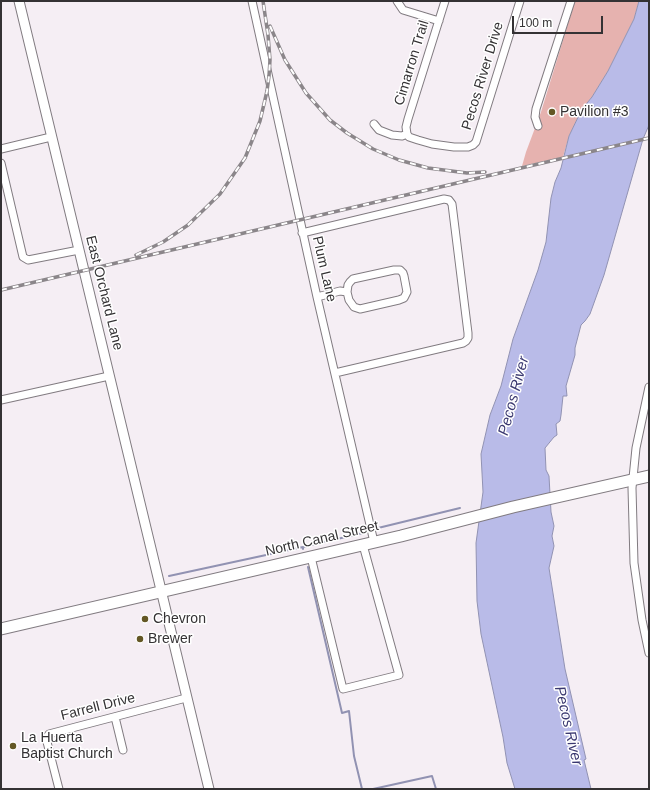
<!DOCTYPE html>
<html>
<head>
<meta charset="utf-8">
<style>
  body { margin:0 }
  #map { position:relative; width:650px; height:790px; overflow:hidden; background:#f5eef4; font-family:Helvetica,sans-serif }
  canvas { display:block }
  .frame { position:absolute; inset:0; border:2px solid #343234; pointer-events:none }
  .scale { position:absolute; left:512px; top:16px; width:91px; height:18px; box-sizing:border-box; border:2px solid #343234; border-top:0; padding-left:5px; font-size:12px; line-height:14px; white-space:nowrap; color:#343234; -webkit-text-stroke:3px #fff; paint-order:stroke }
</style>
</head>
<body>
<div id="map">
<canvas width="650" height="790"></canvas>
<div class="frame"></div>
<div class="scale">100 m</div>
</div>
<script>
const g = document.querySelector('canvas').getContext('2d');
g.lineJoin = 'round';
function fill(path, color) {
  g.fillStyle = color;
  g.fill(path, 'evenodd');
}
function toPath(rows) {
  const path = new Path2D();
  for (const r of rows) {
    path.moveTo(r[0], r[1]);
    for (let i = 2; i < r.length; i += 2) path.lineTo(r[i], r[i + 1]);
  }
  return path;
}
function strokePath(path, color, width, dash) {
  g.strokeStyle = color;
  g.lineWidth = width;
  g.lineCap = dash ? 'butt' : 'round';
  g.setLineDash(dash || []);
  g.stroke(path);
}
function label(font, color, halo, rows, align = 'center') {
  g.font = font + ' Helvetica,sans-serif';
  g.lineWidth = 3;
  g.setLineDash([]);
  g.textBaseline = 'middle';
  g.strokeStyle = halo;
  g.fillStyle = color;
  for (const [text, x, y, turn = 0] of rows) {
    g.save();
    g.translate(x, y);
    g.rotate((+turn || 0) * Math.PI / 180);
    g.textAlign = isNaN(turn) ? turn : align;
    if (halo) g.strokeText(text, 0, 0);
    g.fillText(text, 0, 0);
    g.restore();
  }
}
const green = toPath([
  [575,1,639,1,634,19,608,71,592,97,582,109,569,136,563,157,522,166,526,152,541,112]
]);
const water = toPath([
  [639,1,649,1,649,125,643,139,604,275,590,314,585,321,581,325,575,348,575,355,566,386,567,396,563,396,561,415,560,421,556,424,557,435,554,437,545,448,546,470,549,476,551,512,554,526,552,536,554,546,549,568,565,669,586,759,584,760,591,789,515,789,507,763,503,737,481,634,477,601,476,543,483,492,481,454,490,415,501,386,513,339,538,270,546,242,551,198,555,182,561,168,569,136,582,109,592,97,608,71,634,19,639,1]
]);
const stream = toPath([
  [378,528,460,508],
  [303,549,303,547,367,532],
  [308,567,342,713,349,711,354,756,362,789],
  [169,576,303,547],
  [373,789,432,776,436,789]
]);
const minor = toPath([
  [252,1,317,297,374,542],
  [397,1,403,10,439,21],
  [374,124,379,130,392,135,402,136,407,134],
  [538,126,535,117,536,109,571,1],
  [407,134,409,137,418,140,432,144,454,147,468,147,473,145,476,142,520,1],
  [407,134,406,127,408,119,445,1],
  [1,149,51,137],
  [1,163,23,257,28,260,79,250],
  [302,233,444,199,449,200,452,204,468,333,468,338,466,341,463,343,335,373],
  [394,270,400,270,403,273,404,276,407,292,404,298,399,300,360,309,354,307,349,300,347,292,348,285,350,282,353,279,394,270],
  [317,297,340,291,347,292],
  [649,387,636,448,632,488,634,563,642,620,649,653],
  [1,400,109,376],
  [311,557,343,689,399,675,363,545],
  [115,717,123,750],
  [59,789,47,742,47,737,49,734,186,698]
]);
const tertiary = toPath([
  [19,1,209,789]
]);
const primary = toPath([
  [1,629,401,536,513,507,649,476]
]);
const rail = toPath([
  [270,26,285,60,306,93,330,120,347,133,373,149,399,160,428,168,467,173,485,172],
  [136,255,163,242,188,225,220,194,245,158,260,121,267,91,269,76,270,60,268,35,263,1],
  [1,290,649,138]
]);
const markers = [
  [552,112,4,"#635724"],
  [145,619,4,"#635724"],
  [140,639,4,"#635724"],
  [13,746,4,"#635724"]
];
const streetNames = [
  ["Cimarron Trail",412,63,-73],
  ["Pecos River Drive",483,76,-73],
  ["Plum Lane",324,269,77],
  ["East Orchard Lane",104,293,76],
  ["North Canal Street",322,539,-13],
  ["Farrell Drive",98,707,-14]
];
const poiNames = [
  ["Pavilion #3",560,112],
  ["Chevron",153,619],
  ["Brewer",148,639],
  ["La Huerta",21,738],
  ["Baptist Church",21,754]
];
const waterNames = [
  ["Pecos River",514,396,-75],
  ["Pecos River",568,726,77]
];
fill(green, '#e6b2af');
fill(water, '#b9bbe8');
strokePath(water, '#9192b2', 1);
strokePath(stream, '#9192b2', 2);
strokePath(minor, '#817b80', 9);
strokePath(tertiary, '#817b80', 11);
strokePath(primary, '#817b80', 13);
strokePath(minor, '#fff', 7);
strokePath(tertiary, '#fff', 9);
strokePath(primary, '#fff', 11);
strokePath(rail, '#8b868a', 3.5);
strokePath(rail, '#fff', 2, [6]);
for (const [x, y, r, color] of markers) {
  const dot = new Path2D();
  dot.arc(x, y, r, 0, 2 * Math.PI);
  g.fillStyle = color;
  g.fill(dot);
  strokePath(dot, '#fff', 1.5);
}
label('14px', '#343234', '#fff', streetNames);
label('14px', '#343234', '#fff', poiNames, 'left');
label('italic 15px', '#3a3870', '#fff', waterNames);
</script>
</body>
</html>
